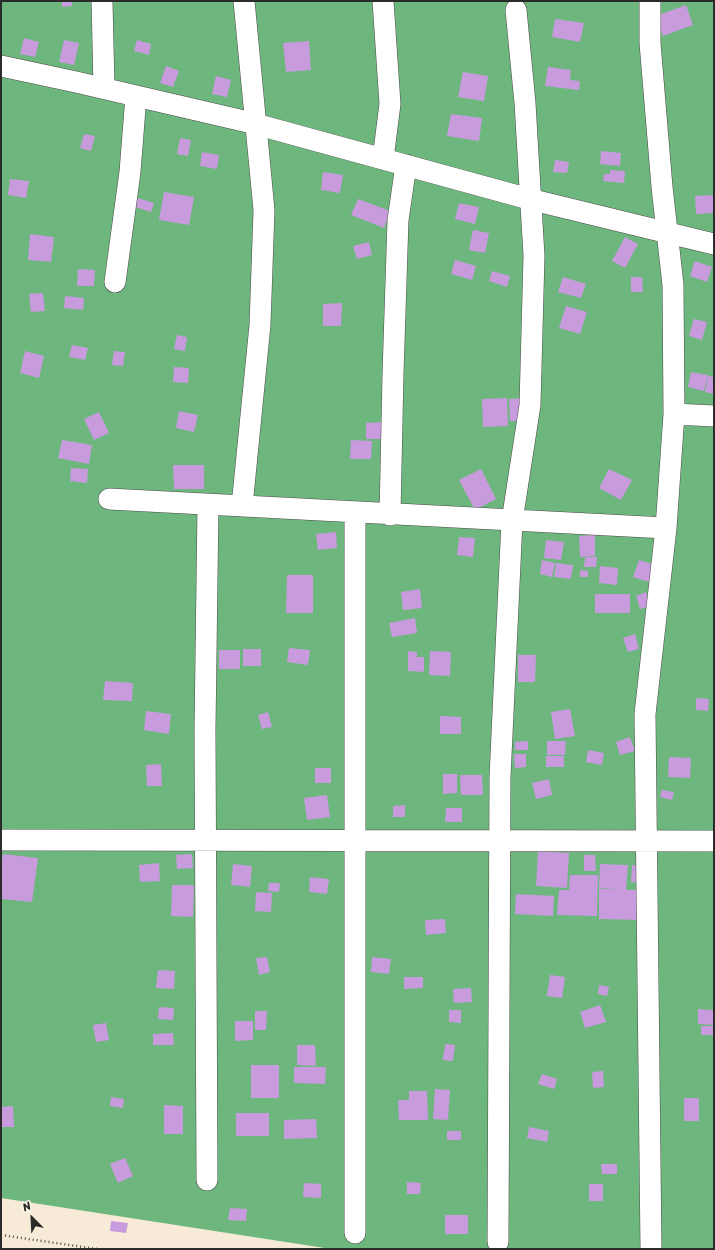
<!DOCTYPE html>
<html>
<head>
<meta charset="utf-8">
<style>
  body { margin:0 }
  #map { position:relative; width:715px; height:1250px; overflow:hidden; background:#f7ebd8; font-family:Sriracha,sans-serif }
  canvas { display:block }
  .frame { position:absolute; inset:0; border:2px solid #2b2b2b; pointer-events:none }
  .north { position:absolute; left:12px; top:1198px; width:40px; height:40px; -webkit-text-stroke:3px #fbf7ec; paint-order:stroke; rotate:336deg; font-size:11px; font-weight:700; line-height:16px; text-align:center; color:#2b2b2b }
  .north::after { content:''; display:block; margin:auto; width:14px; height:18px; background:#2b2b2b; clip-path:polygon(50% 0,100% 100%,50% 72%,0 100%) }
</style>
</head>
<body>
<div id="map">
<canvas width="715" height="1250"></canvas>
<div class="frame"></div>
<div class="north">N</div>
</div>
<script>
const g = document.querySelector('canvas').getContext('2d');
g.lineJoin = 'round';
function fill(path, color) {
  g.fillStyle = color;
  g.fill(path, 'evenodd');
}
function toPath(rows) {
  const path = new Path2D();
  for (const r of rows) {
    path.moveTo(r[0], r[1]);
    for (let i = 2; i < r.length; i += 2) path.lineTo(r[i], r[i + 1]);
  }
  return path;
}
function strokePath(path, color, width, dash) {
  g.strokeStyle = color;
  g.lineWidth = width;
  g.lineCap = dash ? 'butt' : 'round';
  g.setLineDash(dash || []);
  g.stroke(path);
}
const forest = toPath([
  [1,1,714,1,714,1249,331,1249,1,1198]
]);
const building = toPath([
  [62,1,72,1,72,6,62,7],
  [686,5,693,25,663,36,656,16],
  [555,19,584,23,580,42,552,37],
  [24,38,39,42,35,57,20,54],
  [64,40,79,43,74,65,59,62],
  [137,40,151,44,149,55,134,51],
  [309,41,311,70,286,72,283,43],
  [166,66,179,71,173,87,160,83],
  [548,67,571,70,570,80,580,81,579,90,545,86],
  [463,72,488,76,484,101,458,97],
  [216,76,231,80,227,97,212,94],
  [451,114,482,118,479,141,447,136],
  [84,134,95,136,91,151,80,148],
  [180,138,191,140,188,156,177,154],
  [601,151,621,153,620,166,600,164],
  [202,152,219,155,217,169,200,166],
  [555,160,569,162,567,173,553,172],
  [610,170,625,171,624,183,603,181,604,174,610,174],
  [323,172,343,175,340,193,321,190],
  [10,179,29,181,26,198,8,195],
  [164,192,194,197,189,225,159,220],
  [714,195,714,213,696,214,695,196],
  [138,198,154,203,151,212,135,207],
  [358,199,390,211,384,228,351,215],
  [459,203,479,207,475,224,455,219],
  [473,230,489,233,485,253,469,250],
  [30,234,54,237,51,262,28,260],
  [625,237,638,244,625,268,612,261],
  [369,242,372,255,357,259,353,246],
  [455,260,476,266,472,280,451,274],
  [695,261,712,267,707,282,690,276],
  [78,269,95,270,94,286,77,286],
  [492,271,510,276,507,287,489,281],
  [563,277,586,284,581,298,558,292],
  [631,277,642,277,643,292,631,292],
  [43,293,45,311,31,312,29,294],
  [65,296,84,298,83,310,64,308],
  [342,303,341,326,323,326,323,304],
  [566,306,587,312,580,334,559,328],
  [694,319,707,322,702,340,689,336],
  [177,335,187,337,185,351,174,349],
  [72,345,88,348,85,360,69,357],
  [25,351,44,356,39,378,20,373],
  [114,351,125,352,123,366,112,365],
  [174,367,189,368,188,383,173,382],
  [691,372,708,375,704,391,688,387],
  [708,376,714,377,714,394,705,392],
  [507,398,508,426,483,427,482,399],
  [525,398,526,421,510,421,509,399],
  [179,411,198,415,194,432,176,428],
  [99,412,109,433,94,440,84,419],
  [384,422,385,439,366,439,366,423],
  [62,440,92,445,89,464,58,458],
  [351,440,372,441,371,459,350,459],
  [173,465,204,465,204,489,174,489],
  [71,468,88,469,87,483,70,481],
  [481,469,496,499,475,510,459,480],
  [609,469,632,480,621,500,599,488],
  [336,532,337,548,318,550,316,534],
  [595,535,595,556,580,557,579,536],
  [459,537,475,538,473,557,457,555],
  [546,540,564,542,561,560,544,558],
  [585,557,597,557,596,567,584,567],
  [542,560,555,563,552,577,540,574],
  [639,560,661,567,656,584,633,577],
  [556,563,573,565,571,579,554,577],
  [600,566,618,568,617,585,599,583],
  [580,570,588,571,588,577,580,577],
  [287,575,313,575,313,613,286,613],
  [420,589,422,608,403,610,401,592],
  [646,592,651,606,640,609,636,596],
  [595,594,630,594,630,613,595,613],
  [415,618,417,633,392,637,389,623],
  [635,634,639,649,628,652,623,638],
  [289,648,310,650,308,665,287,662],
  [243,649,261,649,261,666,243,666],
  [219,650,240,650,240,669,219,669],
  [408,651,417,652,417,657,424,657,424,672,408,671],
  [430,651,451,652,450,676,429,675],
  [518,655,536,655,535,682,518,682],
  [105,681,133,683,132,701,103,700],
  [696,698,709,699,708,711,696,710],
  [570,709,575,736,555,739,551,712],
  [146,711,171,714,169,734,144,730],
  [268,712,272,727,262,729,258,715],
  [440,716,461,717,461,734,440,734],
  [630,737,635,751,620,755,616,742],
  [528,741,528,750,515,750,515,742],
  [547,741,566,741,565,755,547,755],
  [588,750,604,753,602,765,586,762],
  [514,754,526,754,526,767,515,768],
  [546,756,564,756,564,767,546,767],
  [669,757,691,758,690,778,668,777],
  [161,764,162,786,147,786,146,765],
  [315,768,331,768,331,783,315,783],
  [443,774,457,774,457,793,443,794],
  [460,775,482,775,483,795,461,795],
  [549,779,552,795,536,799,532,783],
  [662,790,674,792,672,800,660,797],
  [327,795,330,817,307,820,304,798],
  [405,805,405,817,393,817,393,806],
  [446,808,462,808,462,822,445,822],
  [538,851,569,853,567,888,536,886],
  [3,854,38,858,32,902,1,899,1,868],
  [192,854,193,868,177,869,176,855],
  [584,855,595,855,596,871,584,871],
  [159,863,160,881,140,882,139,865],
  [233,864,252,866,250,887,231,885],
  [600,864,628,865,626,890,644,890,643,920,599,919,599,889,615,889,599,888],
  [632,865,645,866,644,883,631,882],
  [570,875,598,875,597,916,557,915,559,890,569,890],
  [310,877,329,879,327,894,309,892],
  [269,883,280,883,279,892,268,891],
  [172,885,194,885,193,917,171,916],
  [256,892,272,893,271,912,255,911],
  [516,894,554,896,553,916,515,914],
  [445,919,446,933,426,935,425,920],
  [267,957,270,972,259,975,256,958],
  [372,957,391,959,389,974,371,972],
  [158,970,175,971,174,989,156,988],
  [550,975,565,977,562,998,547,996],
  [404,977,423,977,423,988,404,989],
  [599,985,609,987,607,996,598,994],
  [471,988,472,1002,454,1003,453,989],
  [600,1005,606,1022,585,1028,580,1012],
  [159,1007,174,1008,173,1020,158,1019],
  [698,1009,714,1010,714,1025,698,1024],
  [449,1010,461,1010,461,1023,449,1022],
  [255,1011,267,1011,266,1030,255,1030],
  [235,1021,253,1021,253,1040,235,1041],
  [106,1023,109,1040,96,1042,93,1025],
  [701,1026,714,1026,714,1035,701,1035],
  [173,1033,174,1045,153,1045,153,1034],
  [445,1044,455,1045,453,1061,443,1060],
  [297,1045,315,1045,316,1066,297,1065],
  [251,1065,279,1065,279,1098,251,1098],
  [294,1067,326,1067,325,1084,294,1083],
  [603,1071,604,1087,593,1088,592,1072],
  [542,1074,557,1079,554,1089,538,1084],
  [435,1089,450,1090,448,1120,433,1119],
  [409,1091,427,1091,428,1120,399,1120,398,1100,409,1100],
  [111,1097,124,1099,123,1108,110,1106],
  [684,1098,699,1098,699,1121,684,1121],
  [164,1105,183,1106,183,1134,164,1134],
  [13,1106,14,1127,1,1127,1,1107],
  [236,1113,269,1113,269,1136,236,1136],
  [316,1119,317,1138,284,1139,284,1120],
  [529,1127,549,1131,547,1142,527,1138],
  [447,1131,461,1131,461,1140,447,1140],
  [125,1158,133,1176,118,1183,110,1164],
  [601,1164,617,1164,617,1174,602,1174],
  [407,1182,421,1183,420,1194,407,1194],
  [304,1183,321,1184,321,1198,303,1197],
  [589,1184,603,1184,603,1201,589,1201],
  [230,1208,247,1209,246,1221,228,1220],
  [445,1215,468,1215,468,1234,445,1234],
  [111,1221,128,1223,126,1233,110,1231]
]);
const path = toPath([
  [1,1235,97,1249]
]);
const street = toPath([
  [102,1,104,88],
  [383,1,390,104,383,159],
  [650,1,650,43,662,187,673,285,674,414,666,528,645,714,651,1249],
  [1,66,76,82,248,122,529,199,714,244],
  [115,282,130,172,136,96],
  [674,414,714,416],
  [109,499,666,528],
  [242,506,260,325,264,210,244,1],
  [390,515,393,374,398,220,406,165],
  [1,840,714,841],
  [207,1180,205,729,208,505],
  [355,1233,355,513],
  [498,1242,500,777,512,521,530,405,534,256,525,103,516,10]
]);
fill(forest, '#6db77e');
fill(building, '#c89bdd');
strokePath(street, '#4a4845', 22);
strokePath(path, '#4a4845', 2.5, [1, 3]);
strokePath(street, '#fff', 21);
</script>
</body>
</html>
